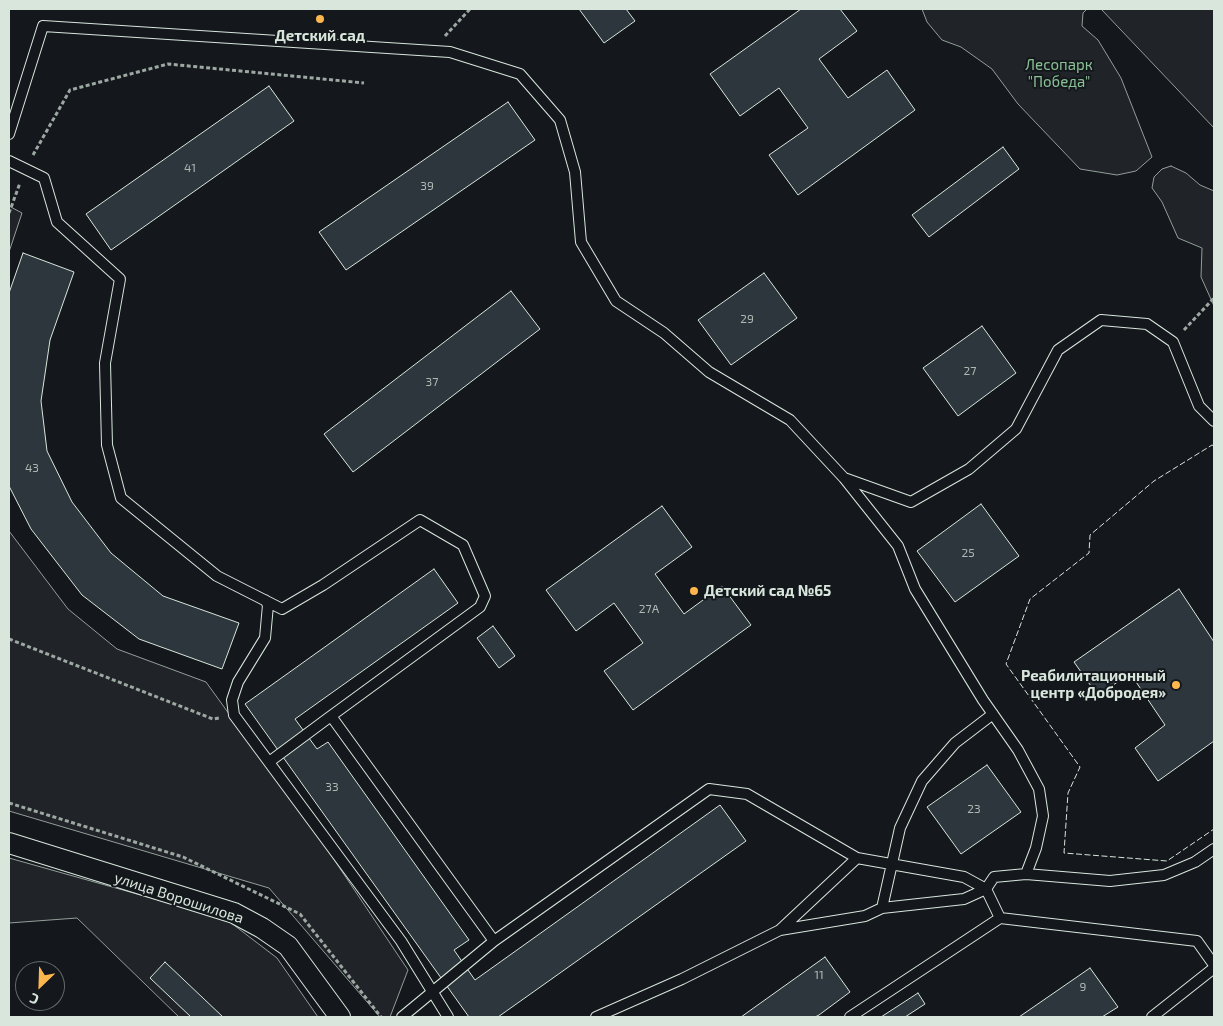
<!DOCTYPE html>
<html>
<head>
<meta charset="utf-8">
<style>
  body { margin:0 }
  #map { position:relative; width:1223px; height:1026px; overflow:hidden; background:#14181c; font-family:"Exo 2",sans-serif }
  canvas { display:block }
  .frame { position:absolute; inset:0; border:10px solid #d8e6dc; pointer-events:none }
  .north { position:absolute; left:15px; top:961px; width:50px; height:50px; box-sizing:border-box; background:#14181c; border:1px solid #626a69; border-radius:50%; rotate:204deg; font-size:14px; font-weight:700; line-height:20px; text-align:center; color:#d8e6dc }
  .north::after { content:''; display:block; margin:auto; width:18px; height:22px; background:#ffb74d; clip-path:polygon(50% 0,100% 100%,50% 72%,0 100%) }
</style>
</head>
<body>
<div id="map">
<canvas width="1223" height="1026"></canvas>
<div class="frame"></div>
<div class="north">С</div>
</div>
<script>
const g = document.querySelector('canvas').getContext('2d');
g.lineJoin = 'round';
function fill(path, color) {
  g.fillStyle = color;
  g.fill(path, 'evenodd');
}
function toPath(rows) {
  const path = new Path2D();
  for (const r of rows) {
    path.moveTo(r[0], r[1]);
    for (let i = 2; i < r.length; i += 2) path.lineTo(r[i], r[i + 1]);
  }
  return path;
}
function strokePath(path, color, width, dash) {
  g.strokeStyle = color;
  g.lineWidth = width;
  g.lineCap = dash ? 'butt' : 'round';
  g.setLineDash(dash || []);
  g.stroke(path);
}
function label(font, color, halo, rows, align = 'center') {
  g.font = font + ' "Exo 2",sans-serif';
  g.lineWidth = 4;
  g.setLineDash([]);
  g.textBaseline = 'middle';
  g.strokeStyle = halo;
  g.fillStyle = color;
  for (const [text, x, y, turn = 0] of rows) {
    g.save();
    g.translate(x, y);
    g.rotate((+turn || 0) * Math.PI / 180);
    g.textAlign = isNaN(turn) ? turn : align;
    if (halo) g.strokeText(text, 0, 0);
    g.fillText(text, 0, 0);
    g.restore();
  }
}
const green = toPath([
  [922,9,1087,9,1083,13,1082,26,1098,40,1121,78,1152,157,1136,171,1117,175,1080,169,1018,104,992,69,961,47,942,40,927,22,922,9],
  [1101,9,1214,9,1214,128,1101,9],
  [1171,166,1186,173,1200,185,1214,191,1214,306,1201,277,1202,248,1178,238,1162,202,1152,188,1154,177,1162,169,1171,166],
  [9,206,22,213,9,252,9,206],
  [9,531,68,609,117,649,206,682,331,855,408,970,390,1017,380,1017,269,888,9,811,9,531],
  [9,858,226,919,277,958,318,1017,179,1017,77,918,9,923,9,858]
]);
const building = toPath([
  [579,9,626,9,635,21,604,43,579,9],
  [801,9,840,9,857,31,819,59,848,98,887,70,915,110,798,195,769,155,808,128,779,88,740,116,710,74,801,9],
  [269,86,294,121,111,250,86,214,269,86],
  [508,102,535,140,346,270,319,232,508,102],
  [1003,147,1019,169,929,237,912,215,1003,147],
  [23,253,74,272,50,340,41,401,47,451,72,502,111,553,163,596,239,623,222,669,139,639,82,595,31,529,9,486,9,293,23,253],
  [764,273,797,318,731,365,698,320,764,273],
  [511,291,540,329,353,472,324,434,511,291],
  [982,326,1016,373,958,416,923,368,982,326],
  [981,504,1019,556,955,602,917,551,981,504],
  [662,506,692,547,655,574,684,614,722,586,751,625,633,710,604,671,643,643,614,603,576,631,546,590,662,506],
  [434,569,458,603,295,719,317,749,328,742,469,940,454,950,475,980,720,805,746,841,498,1017,469,1017,245,704,434,569],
  [1179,589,1214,642,1214,741,1158,781,1135,748,1165,725,1130,673,1098,696,1074,662,1179,589],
  [493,626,515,656,499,668,477,638,493,626],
  [987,765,1021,812,961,854,927,807,987,765],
  [825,957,850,992,819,1015,815,1017,741,1017,825,957],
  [165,962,223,1017,191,1017,150,978,165,962],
  [1090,968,1118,1007,1102,1017,1019,1017,1090,968],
  [918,993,925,1004,905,1017,881,1017,918,993]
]);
const path = toPath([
  [445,36,470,9],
  [33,155,70,90,168,64,364,83],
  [9,213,20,183],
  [1184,330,1214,298],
  [9,639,213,719,219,718],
  [9,803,183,857,300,914,381,1017]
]);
const service = toPath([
  [9,134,43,26,450,52,520,74,560,120,575,172,581,242,616,301,664,333,709,372,790,420,844,478,911,502,969,469,1016,429,1058,350,1101,320,1147,324,1173,342,1199,406,1214,421],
  [9,161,44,178,57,222,120,279,105,363,107,445,121,498,217,576,282,609,323,585,420,520,463,545,485,596,480,607,331,716,494,941,709,789,747,794,857,858,780,930,682,979,596,1017],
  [844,478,898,546,915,589,983,700,1018,750,1039,789,1043,816,1036,848,1026,874],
  [265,600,268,605,265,638,238,682,232,700,234,715,401,941,448,1017],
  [269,762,331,716],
  [857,858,964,877,986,889],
  [882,908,964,899,986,889],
  [1000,918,986,889,994,877,1026,874,1110,881,1164,875,1195,862,1214,849],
  [780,930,865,916,882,908,900,828,922,781,955,743,993,714],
  [402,1017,494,941],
  [850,1017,1000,918,1197,941,1214,965],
  [1152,1017,1214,968]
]);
const minor = toPath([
  [9,843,234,913,262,928,288,946,340,1017]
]);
const fence = toPath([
  [1214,446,1212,445,1154,481,1090,535,1089,553,1030,599,1006,664,1080,767,1068,793,1064,853,1167,861,1214,829]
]);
const markers = [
  [320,19,5,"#ffb74d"],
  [694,591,5,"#ffb74d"],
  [1176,685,5,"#ffb74d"]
];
const numberNames = [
  ["41",190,168],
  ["39",427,186],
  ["29",747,319],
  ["27",970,371],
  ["37",432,382],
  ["43",32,468],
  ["25",968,553],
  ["27А",649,609],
  ["33",332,787],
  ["23",974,809],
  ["11",819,975],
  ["9",1083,987]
];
const poiNames = [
  ["Детский сад",320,36],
  ["Детский сад №65",704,591,"left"],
  ["Реабилитационный",1166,676,"right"],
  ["центр «Добродея»",1166,693,"right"]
];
const parkNames = [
  ["Лесопарк",1059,65],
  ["\"Победа\"",1059,82]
];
const streetNames = [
  ["улица Ворошилова",179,898,18]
];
fill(green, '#202428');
strokePath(green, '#939e99', 1);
fill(building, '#2c363c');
strokePath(building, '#d8e6dc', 1);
strokePath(service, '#d8e6dc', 12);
strokePath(minor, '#d8e6dc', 22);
strokePath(path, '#9da8a2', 3, [4, 2.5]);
strokePath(service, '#14181c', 10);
strokePath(minor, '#14181c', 20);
strokePath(fence, '#d8e6dc', 1, [6, 2.5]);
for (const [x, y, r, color] of markers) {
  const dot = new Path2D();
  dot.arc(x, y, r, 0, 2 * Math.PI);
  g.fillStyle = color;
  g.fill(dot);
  strokePath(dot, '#14181c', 2);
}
label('12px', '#adbab4', null, numberNames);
label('bold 15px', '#d8e6dc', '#14181c', poiNames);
label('15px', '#8ac095', '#14181c', parkNames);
label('15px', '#d8e6dc', '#14181c', streetNames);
</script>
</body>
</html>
